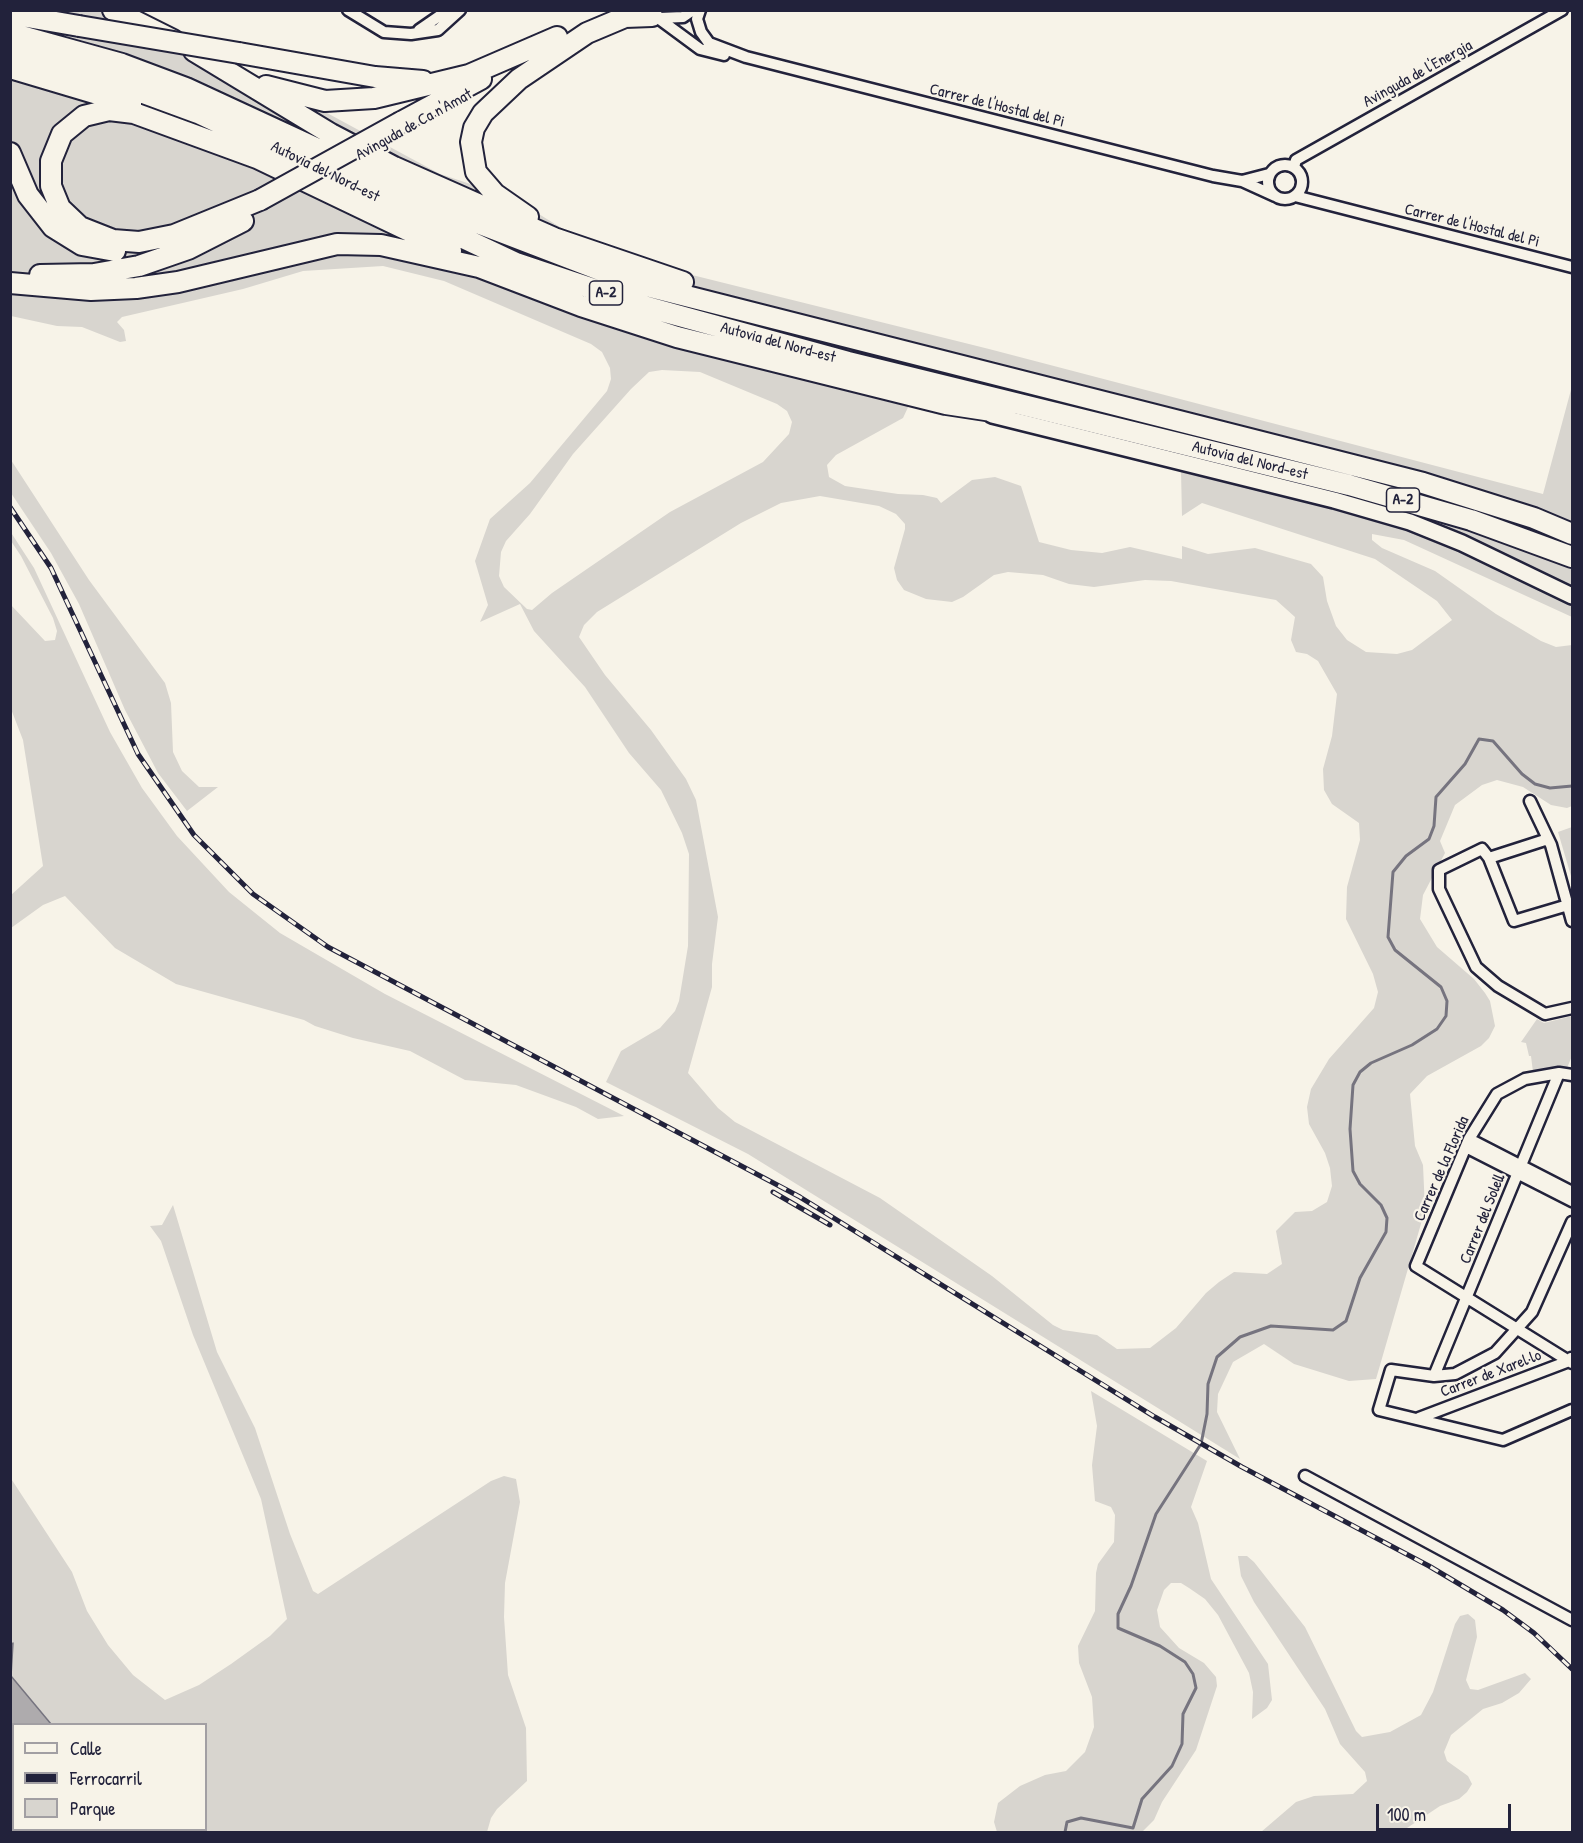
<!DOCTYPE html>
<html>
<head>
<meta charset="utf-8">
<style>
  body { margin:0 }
  #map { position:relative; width:1583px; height:1843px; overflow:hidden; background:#f7f3e8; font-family:"Patrick Hand",sans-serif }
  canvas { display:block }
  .frame { position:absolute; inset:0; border:12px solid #22223b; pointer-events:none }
  .legend { position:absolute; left:12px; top:1723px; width:195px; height:108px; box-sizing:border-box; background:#f7f3e8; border:2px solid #a29fa3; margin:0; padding:8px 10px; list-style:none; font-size:18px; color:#22223b }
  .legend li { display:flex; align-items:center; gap:12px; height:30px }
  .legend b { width:30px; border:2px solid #a29fa3 }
  .scale { position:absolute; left:1376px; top:1804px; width:135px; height:27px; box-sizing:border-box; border:3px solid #22223b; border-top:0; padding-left:8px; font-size:18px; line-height:21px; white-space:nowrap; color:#22223b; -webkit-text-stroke:4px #f7f3e8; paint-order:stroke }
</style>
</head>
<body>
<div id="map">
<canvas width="1583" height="1843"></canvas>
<div class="frame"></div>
<ul class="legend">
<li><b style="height:8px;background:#f7f3e8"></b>Calle</li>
<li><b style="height:8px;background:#22223b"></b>Ferrocarril</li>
<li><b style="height:16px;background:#d8d5cf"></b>Parque</li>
</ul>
<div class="scale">100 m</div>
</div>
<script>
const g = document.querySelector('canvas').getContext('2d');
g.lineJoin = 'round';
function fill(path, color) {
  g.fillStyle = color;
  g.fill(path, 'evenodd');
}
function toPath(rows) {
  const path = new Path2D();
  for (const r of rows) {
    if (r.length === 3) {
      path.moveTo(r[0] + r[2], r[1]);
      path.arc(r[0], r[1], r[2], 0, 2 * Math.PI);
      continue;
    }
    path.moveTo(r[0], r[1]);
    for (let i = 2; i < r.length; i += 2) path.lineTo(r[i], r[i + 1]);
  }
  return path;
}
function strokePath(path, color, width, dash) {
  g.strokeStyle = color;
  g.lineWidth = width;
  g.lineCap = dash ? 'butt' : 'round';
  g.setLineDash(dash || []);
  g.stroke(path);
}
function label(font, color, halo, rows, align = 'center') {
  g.font = font + ' "Patrick Hand",sans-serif';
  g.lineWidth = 4.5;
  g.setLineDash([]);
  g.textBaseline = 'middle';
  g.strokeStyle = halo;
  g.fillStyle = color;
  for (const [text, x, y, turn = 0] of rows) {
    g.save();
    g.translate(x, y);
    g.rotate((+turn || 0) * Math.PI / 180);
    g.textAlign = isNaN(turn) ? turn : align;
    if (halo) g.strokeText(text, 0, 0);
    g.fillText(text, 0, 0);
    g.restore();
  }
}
const green = toPath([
  [109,10,113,19,240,66,440,174,513,198,563,229,664,268,989,349,1543,494,1572,386,1572,617,1404,540,1372,534,1372,540,1382,548,1435,571,1496,614,1541,641,1556,647,1572,645,1572,806,1567,808,1551,805,1523,787,1497,780,1482,785,1455,805,1440,841,1445,853,1423,895,1420,919,1437,947,1474,979,1485,993,1490,1001,1495,1026,1489,1038,1481,1046,1427,1076,1410,1094,1415,1146,1423,1165,1425,1210,1376,1379,1349,1381,1294,1364,1264,1344,1233,1362,1218,1394,1217,1412,1240,1459,748,1154,606,1082,621,1051,660,1028,675,1011,679,1001,688,946,689,854,682,833,661,790,629,753,585,687,534,631,520,604,480,622,488,605,475,561,490,519,530,483,607,391,611,379,610,368,602,352,591,344,444,281,383,266,303,271,243,289,122,317,117,322,124,330,126,341,120,342,82,327,57,326,11,316,11,11],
  [662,370,700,372,777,404,787,411,792,422,789,434,763,462,670,512,552,593,532,610,527,609,504,587,499,576,501,552,506,541,530,514,573,454,631,389,649,372],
  [910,403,1181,471,1182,516,1202,503,1375,559,1437,601,1452,620,1412,650,1397,654,1366,652,1347,640,1336,626,1327,601,1323,577,1311,564,1255,548,1208,554,1182,546,1182,559,1130,547,1102,553,1071,550,1039,542,1021,486,995,477,972,480,941,503,937,498,923,495,898,494,845,486,829,477,827,465,836,455,903,418],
  [820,496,879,506,896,514,905,524,905,529,894,568,897,580,904,590,926,599,952,602,963,597,994,575,1008,572,1043,575,1069,584,1094,587,1145,580,1171,581,1276,600,1295,617,1291,640,1296,652,1307,654,1318,661,1337,694,1332,736,1323,769,1324,790,1332,804,1359,823,1360,840,1347,887,1346,919,1373,974,1378,992,1374,1008,1329,1059,1311,1089,1307,1107,1309,1124,1325,1153,1330,1168,1332,1186,1327,1202,1312,1211,1295,1212,1276,1231,1282,1264,1267,1274,1234,1272,1219,1282,1206,1293,1176,1328,1150,1348,1117,1349,1097,1335,1063,1330,1053,1325,992,1276,880,1198,735,1122,718,1108,688,1073,712,987,712,964,718,917,696,800,686,779,651,730,605,675,579,637,584,625,597,612,741,523,781,503],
  [11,460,89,580,165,683,171,703,173,752,182,771,199,787,218,787,187,811,158,773,125,710,79,604,51,553,11,493],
  [10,531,34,568,110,732,142,788,177,836,229,892,280,933,385,994,624,1116,598,1119,576,1107,516,1085,465,1080,410,1051,353,1038,315,1026,304,1020,176,984,115,948,65,896,43,905,11,928,11,895,43,866,23,740,11,709,11,605,45,641,55,640,57,631,53,618,21,556,11,541],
  [1572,827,1572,876,1571,876,1558,832],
  [1572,1016,1572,1056,1567,1068,1533,1072,1531,1056,1529,1056,1526,1043,1521,1042,1537,1019,1544,1023],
  [173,1205,217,1352,255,1428,290,1534,313,1591,318,1594,491,1481,504,1476,516,1479,520,1502,505,1583,504,1617,508,1675,526,1728,527,1781,497,1809,491,1818,487,1832,128,1832,126,1830,206,1830,206,1724,51,1724,11,1676,10,1477,72,1572,87,1611,108,1645,133,1675,165,1700,199,1685,231,1664,270,1636,287,1619,261,1499,193,1335,161,1241,150,1226,162,1225],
  [1091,1391,1207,1461,1191,1507,1198,1523,1211,1579,1268,1664,1272,1700,1267,1708,1252,1719,1253,1692,1249,1673,1218,1615,1205,1599,1189,1588,1181,1583,1171,1583,1164,1590,1157,1610,1160,1627,1179,1648,1204,1663,1216,1677,1217,1686,1196,1750,1162,1802,1154,1820,1142,1832,997,1832,994,1822,998,1803,1020,1786,1045,1775,1066,1771,1085,1752,1094,1727,1092,1697,1079,1663,1078,1646,1095,1611,1096,1573,1098,1564,1114,1542,1115,1515,1111,1507,1095,1501,1092,1465,1097,1426],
  [1238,1556,1247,1556,1254,1562,1305,1627,1356,1731,1362,1737,1390,1732,1421,1715,1433,1692,1455,1624,1460,1616,1468,1614,1475,1620,1477,1637,1466,1680,1470,1689,1478,1690,1525,1673,1531,1679,1519,1693,1502,1703,1483,1709,1451,1735,1444,1752,1447,1761,1468,1776,1472,1784,1467,1792,1459,1799,1440,1806,1401,1832,1261,1832,1296,1802,1314,1796,1353,1794,1367,1781,1365,1772,1340,1744,1325,1709,1254,1602,1241,1576],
  [10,1794,13,1798,14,1830,38,1830,40,1832,11,1832]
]);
const water = toPath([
  [13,1643,11,1676,51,1724,14,1724,13,1798,10,1794,10,1646,13,1643],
  [38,1830,126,1830,128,1832,40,1832,38,1830]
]);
const stream = toPath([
  [1065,1832,1067,1822,1081,1818,1133,1828,1142,1799,1172,1766,1182,1744,1183,1714,1196,1688,1193,1674,1185,1662,1160,1646,1118,1628,1118,1614,1131,1586,1156,1514,1201,1444,1207,1414,1208,1384,1217,1357,1240,1337,1271,1326,1333,1330,1346,1321,1360,1278,1386,1232,1387,1218,1381,1205,1360,1184,1353,1171,1350,1129,1353,1085,1360,1072,1371,1063,1412,1045,1437,1029,1446,1016,1447,1001,1441,987,1395,950,1388,937,1393,872,1406,856,1429,839,1434,826,1436,797,1465,764,1479,739,1493,741,1522,774,1535,784,1550,788,1572,786]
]);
const street = toPath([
  [348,10,384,32,411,34,438,30,460,10],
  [700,10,697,19,701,32,709,43,746,57,1213,176,1242,181,1275,196],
  [658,18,700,49,724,55],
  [659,18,683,17,693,10],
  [419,30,448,10],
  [1285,182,17],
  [1294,167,1296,160,1562,10],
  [1242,181,1269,174],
  [1295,196,1572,267],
  [1530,801,1551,845,1572,921],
  [1489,858,1548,839],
  [1568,905,1514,921,1489,858,1482,849,1439,870,1439,889,1476,967,1498,986,1545,1014,1572,1008],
  [1572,1075,1559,1073,1525,1079,1497,1094,1469,1139,1416,1266,1572,1363],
  [1469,1139,1572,1192],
  [1466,1147,1572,1201],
  [1572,1222,1532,1312,1495,1353,1455,1374,1434,1376,1391,1370,1379,1410,1503,1440,1572,1410],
  [1434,1376,1559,1073],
  [1419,1418,1569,1361,1571,1358],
  [1305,1476,1572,1620]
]);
const secondary = toPath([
  [992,415,1334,500,1410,522,1462,543,1572,596]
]);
const highway = toPath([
  [113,10,173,40],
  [10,14,79,26],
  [10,33,122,64,186,88,480,224,631,282,1423,483,1534,518,1572,534],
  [10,51,111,81,198,113,516,263,647,307,848,362,1349,485,1471,520,1572,557],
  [194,51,331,134,394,167,554,238,683,282],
  [239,53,375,77,423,81],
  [10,68,131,104],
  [266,86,325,101,374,98,469,75,557,37],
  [401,122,481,79],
  [10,153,28,195,53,227,82,245,115,251],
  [260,200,174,235,139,242,113,240,80,227,60,208,51,186,51,161,62,134,84,116,109,110,134,113,257,158,451,251],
  [528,217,495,194,476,172,471,142,474,128,483,113,519,79,587,33,625,17,652,16],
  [40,275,94,274,139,266,188,249,243,221],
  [10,283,91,290,136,288,178,282,337,244,381,245,479,267,581,306,677,337,946,404,1005,413]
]);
const rail = toPath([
  [10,507,51,568,138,754,194,835,253,894,328,947,800,1197,1155,1417,1242,1467,1429,1566,1503,1610,1534,1633,1572,1669],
  [773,1192,830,1225]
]);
const highwayBridge = toPath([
  [79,26,239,53],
  [260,200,401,122]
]);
const shields = [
  [606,293,33],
  [1403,500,33]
];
const shieldNames = [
  ["A-2",606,293],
  ["A-2",1403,500]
];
const streetNames = [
  ["Avinguda de l'Energia",1418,74,-29],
  ["Carrer de l'Hostal del Pi",997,106,14],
  ["Avinguda de Ca n'Amat",414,125,-29],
  ["Autovia del Nord-est",325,172,26],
  ["Carrer de l'Hostal del Pi",1472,226,14],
  ["Autovia del Nord-est",778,343,15],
  ["Autovia del Nord-est",1250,461,14],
  ["Carrer de la Florida",1442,1169,-66],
  ["Carrer del Solell",1483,1219,-68],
  ["Carrer de Xarel·lo",1491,1374,-21]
];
fill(green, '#d8d5cf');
fill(water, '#aeabad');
strokePath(water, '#76747f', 1.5);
strokePath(stream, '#76747f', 3);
strokePath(street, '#22223b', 15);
strokePath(secondary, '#22223b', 20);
strokePath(highway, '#22223b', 24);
strokePath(street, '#f7f3e8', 10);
strokePath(secondary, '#f7f3e8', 15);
strokePath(highway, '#f7f3e8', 20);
strokePath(rail, '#22223b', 5);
strokePath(rail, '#f7f3e8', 3, [9]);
strokePath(highwayBridge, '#22223b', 24, []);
strokePath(highwayBridge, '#f7f3e8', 20);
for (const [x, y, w] of shields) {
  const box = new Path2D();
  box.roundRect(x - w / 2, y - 12, w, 24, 4.5);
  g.fillStyle = '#f7f3e8';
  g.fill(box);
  strokePath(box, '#22223b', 1.5);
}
label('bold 15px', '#22223b', null, shieldNames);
label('16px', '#22223b', '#f7f3e8', streetNames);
</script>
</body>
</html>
